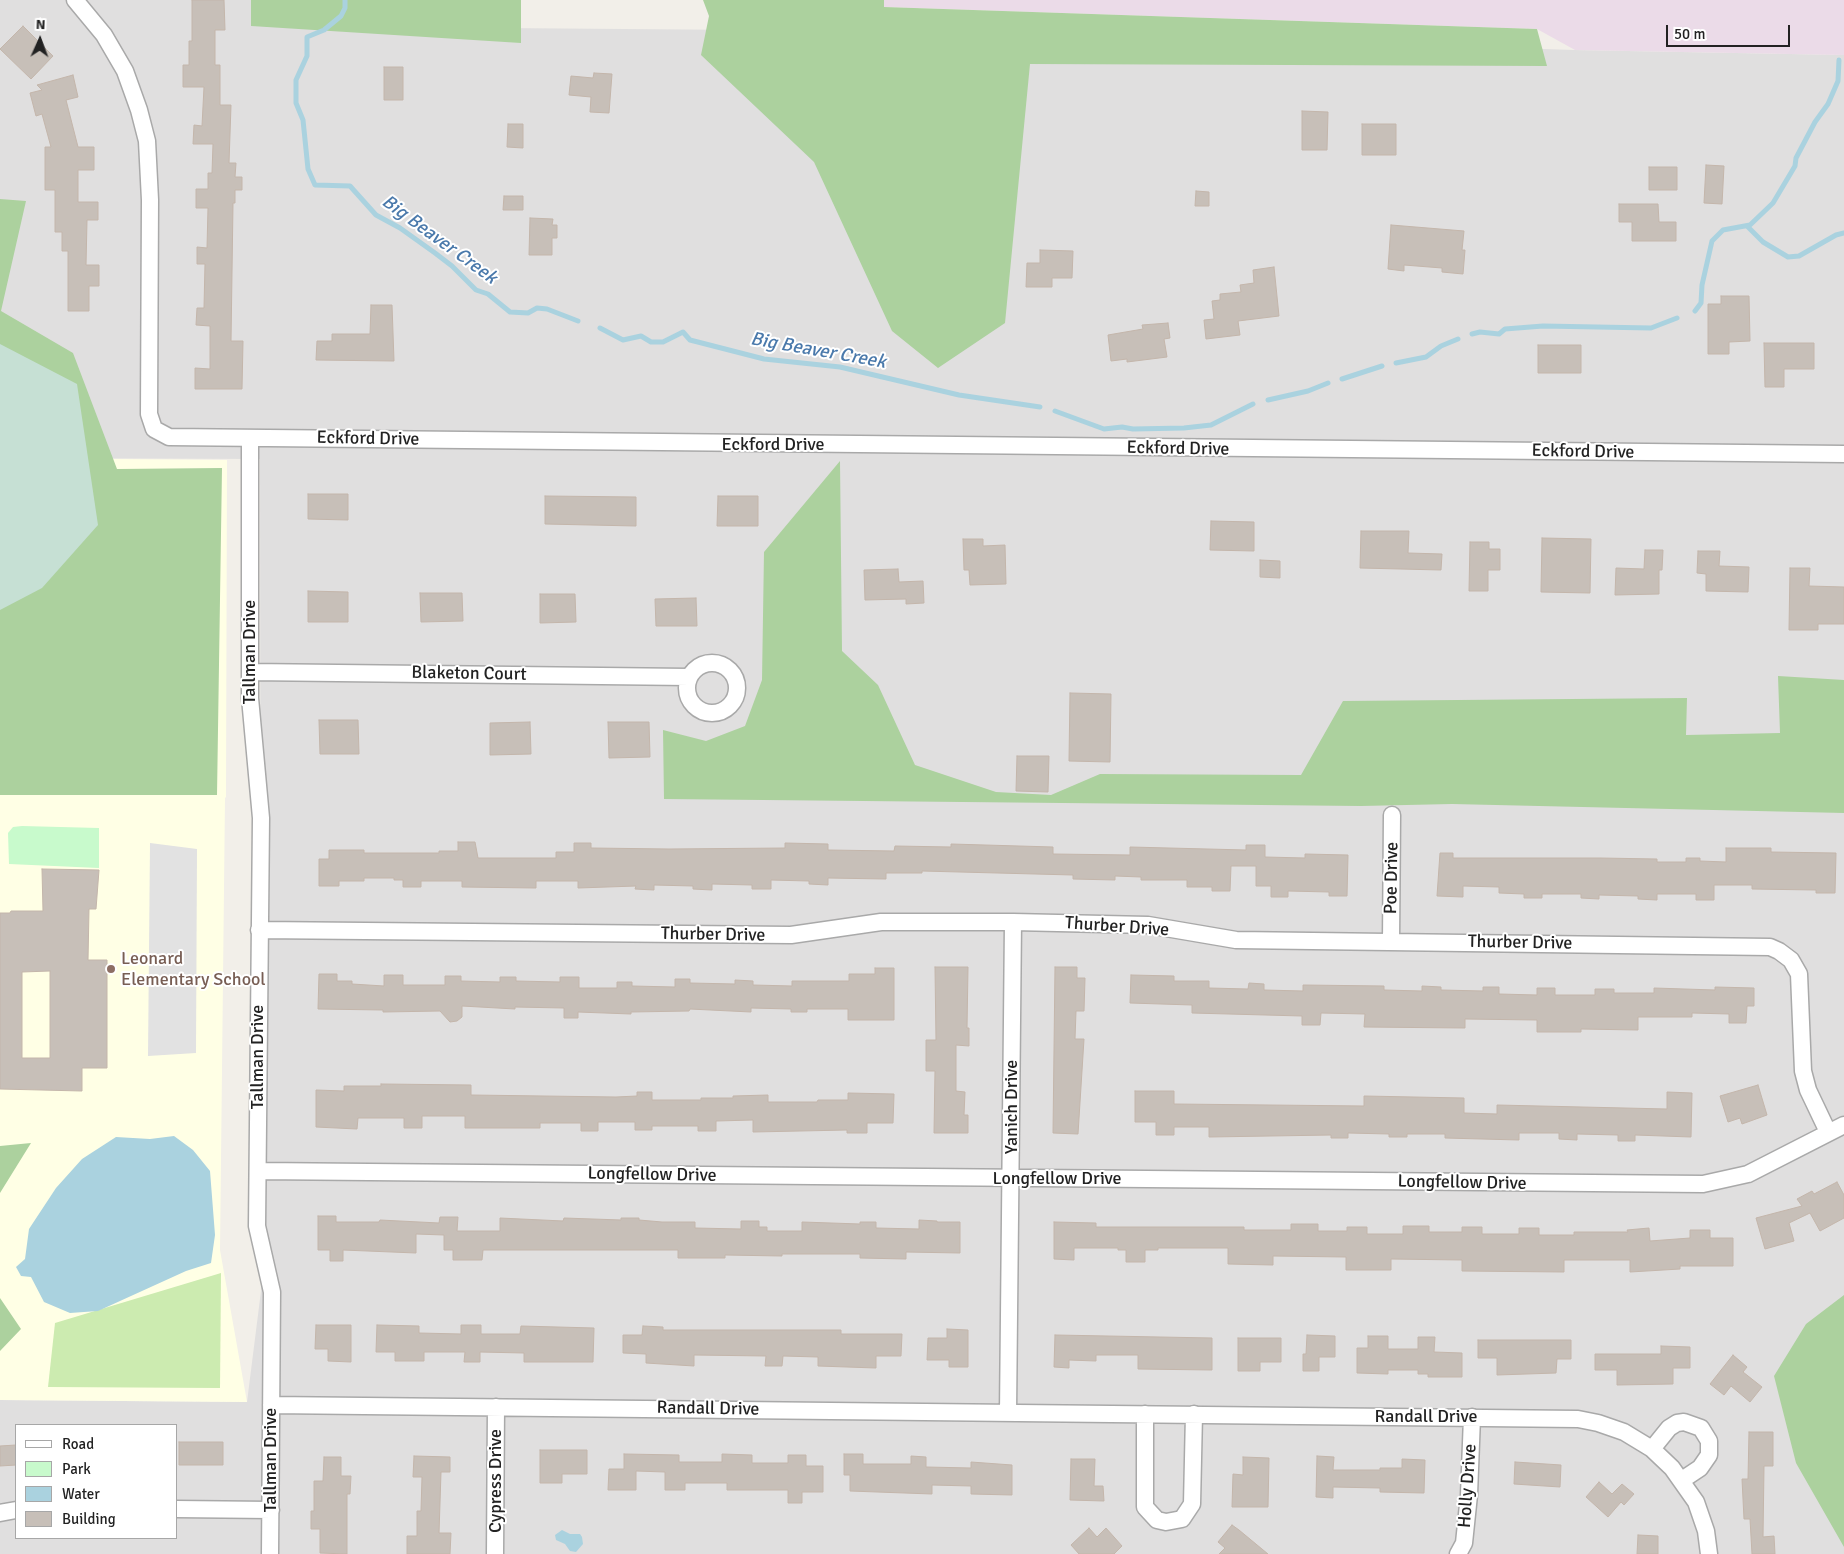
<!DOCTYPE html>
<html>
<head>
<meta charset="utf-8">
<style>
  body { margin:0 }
  #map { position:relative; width:1844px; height:1554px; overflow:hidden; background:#f2efe9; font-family:Signika,sans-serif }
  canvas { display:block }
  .legend { position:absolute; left:15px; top:1424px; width:162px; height:115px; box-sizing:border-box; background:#fff; border:1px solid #a7a7a7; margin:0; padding:6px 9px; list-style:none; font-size:15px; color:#222 }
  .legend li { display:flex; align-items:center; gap:10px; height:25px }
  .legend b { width:25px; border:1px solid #a7a7a7 }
  .north { position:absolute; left:15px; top:15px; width:50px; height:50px; -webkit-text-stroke:4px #fff; paint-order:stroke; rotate:2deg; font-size:14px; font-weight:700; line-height:20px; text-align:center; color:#222 }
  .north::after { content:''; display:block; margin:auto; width:18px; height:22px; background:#222; clip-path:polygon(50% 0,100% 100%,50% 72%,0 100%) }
  .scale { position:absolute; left:1666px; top:25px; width:124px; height:22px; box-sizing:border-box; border:2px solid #222; border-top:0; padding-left:6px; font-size:15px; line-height:18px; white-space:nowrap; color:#222; -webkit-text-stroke:4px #fff; paint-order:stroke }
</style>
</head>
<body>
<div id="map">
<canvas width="1844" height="1554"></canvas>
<ul class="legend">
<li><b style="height:6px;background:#fff"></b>Road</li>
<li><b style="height:14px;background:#c8facc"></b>Park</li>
<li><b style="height:14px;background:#aad2df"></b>Water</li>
<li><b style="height:14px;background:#c7bfb8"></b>Building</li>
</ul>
<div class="north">N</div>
<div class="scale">50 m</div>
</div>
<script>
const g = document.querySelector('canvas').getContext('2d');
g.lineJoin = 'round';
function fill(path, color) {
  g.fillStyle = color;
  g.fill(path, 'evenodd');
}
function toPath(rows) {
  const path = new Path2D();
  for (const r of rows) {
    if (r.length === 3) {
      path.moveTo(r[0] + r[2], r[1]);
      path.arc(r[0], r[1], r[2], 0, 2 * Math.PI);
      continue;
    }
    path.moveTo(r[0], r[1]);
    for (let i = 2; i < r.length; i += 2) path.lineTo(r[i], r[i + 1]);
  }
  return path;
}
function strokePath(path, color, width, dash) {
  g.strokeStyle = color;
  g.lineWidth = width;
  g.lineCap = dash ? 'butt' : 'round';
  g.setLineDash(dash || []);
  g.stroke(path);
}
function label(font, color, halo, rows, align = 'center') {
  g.font = font + ' Signika,sans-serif';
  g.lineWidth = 4;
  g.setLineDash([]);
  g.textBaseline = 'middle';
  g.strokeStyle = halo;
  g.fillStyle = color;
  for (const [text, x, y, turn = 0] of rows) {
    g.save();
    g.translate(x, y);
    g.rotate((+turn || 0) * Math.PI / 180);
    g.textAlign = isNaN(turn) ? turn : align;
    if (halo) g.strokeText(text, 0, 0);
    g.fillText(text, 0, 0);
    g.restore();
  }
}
const residential = toPath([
  [0,0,251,0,251,26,998,32,1575,50,1844,55,1844,1554,0,1554,0,1400,247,1402,261,1291,260,459,0,458],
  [16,1425,176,1425,176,1538,16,1538]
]);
const industrial = toPath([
  [884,0,1844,0,1844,55,1575,50,1537,29,884,7]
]);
const education = toPath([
  [0,458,227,460,226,797,225,798,220,1250,247,1402,0,1400]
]);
const grass = toPath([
  [221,1273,220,1388,48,1387,55,1323]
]);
const forest = toPath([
  [251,0,521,0,521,43,251,26],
  [703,0,884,0,884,7,1537,29,1547,66,1030,64,1005,323,938,368,892,331,814,162,701,55,709,16],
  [0,199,26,201,1,311,73,353,117,469,222,468,217,795,0,795],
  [840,461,842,651,878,685,915,765,996,792,1051,795,1100,774,1301,775,1343,701,1687,698,1686,735,1780,733,1778,676,1844,680,1844,813,1452,804,1361,806,664,799,663,730,706,741,745,726,762,680,764,552],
  [31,1143,0,1193,0,1146],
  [1844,1295,1844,1547,1796,1463,1774,1376,1806,1324],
  [0,1298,21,1329,0,1351]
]);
const wetland = toPath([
  [0,344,77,384,98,525,42,588,0,610]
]);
const park = toPath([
  [22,826,99,828,99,868,9,864,8,833,13,827]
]);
const parking = toPath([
  [150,843,197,849,196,1053,148,1056]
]);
const water = toPath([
  [174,1136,193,1150,210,1171,215,1235,211,1263,186,1271,98,1311,70,1313,44,1302,31,1277,21,1276,16,1267,25,1259,29,1229,56,1188,82,1159,116,1137,150,1139],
  [562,1530,570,1534,580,1534,582,1537,583,1544,576,1552,570,1551,565,1544,556,1540,555,1535]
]);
const stream = toPath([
  [345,0,345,8,341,16,324,30,307,37,307,56,296,80,296,103,303,120,308,169,315,185,350,186,376,215,400,228,435,253,452,266,476,290,488,294,510,312,528,313,537,308,547,309,578,321],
  [1747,226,1763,242,1788,257,1799,256,1836,235,1844,233],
  [1695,311,1701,303,1702,285,1712,241,1723,230,1750,225,1773,203,1795,166,1796,158,1815,122,1828,104,1838,81,1839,60],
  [600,328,623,340,641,336,651,342,663,342,683,332,690,340,764,359,840,367,959,395,1040,407],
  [1472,334,1480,332,1499,334,1505,329,1543,326,1651,328,1677,318],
  [1396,363,1426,357,1441,346,1458,339],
  [1342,379,1382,366],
  [1268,400,1308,391,1328,383],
  [1055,411,1104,429,1122,427,1133,429,1184,428,1211,425,1253,404]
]);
const building = toPath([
  [192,0,224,0,225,30,215,30,215,65,220,65,220,105,231,105,229,163,236,163,235,177,242,177,242,190,235,190,235,203,233,203,231,341,243,341,242,389,195,389,195,368,210,369,210,326,196,325,197,308,204,308,205,264,197,264,197,247,207,248,208,208,196,208,196,189,208,189,208,173,212,173,213,144,193,144,194,125,202,126,204,87,183,87,183,65,189,65,189,41,192,41,192,0],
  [23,26,53,56,31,79,0,49,23,26],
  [384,67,403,67,403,100,384,100,384,67],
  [594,73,612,74,609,113,590,112,591,97,569,95,571,76,593,78,594,73],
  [73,75,78,97,66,100,78,147,94,147,94,170,78,170,78,202,98,202,98,220,87,220,86,265,99,265,99,286,89,286,89,311,68,311,68,251,62,251,62,232,55,232,55,190,45,190,45,147,51,147,42,114,36,116,30,93,42,90,37,85,73,75],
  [1302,111,1328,112,1327,150,1302,150,1302,111],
  [508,124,523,124,523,148,507,147,508,124],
  [1362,124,1396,124,1396,155,1362,155,1362,124],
  [1706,165,1724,166,1722,204,1704,203,1706,165],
  [1649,167,1677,167,1677,190,1649,190,1649,167],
  [1196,191,1209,192,1209,206,1195,206,1196,191],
  [504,196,523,196,523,210,503,210,504,196],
  [1619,204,1658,204,1659,222,1676,222,1676,241,1632,241,1632,222,1619,222,1619,204],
  [530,218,553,219,552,225,557,225,557,238,552,238,552,255,529,255,530,218],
  [1391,225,1464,231,1462,250,1465,250,1463,274,1442,272,1442,268,1404,265,1404,271,1388,269,1391,225],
  [1040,250,1073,251,1072,278,1052,278,1052,287,1026,287,1027,263,1040,263,1040,250],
  [1274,267,1279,316,1238,321,1240,335,1206,339,1204,320,1214,319,1212,301,1220,300,1220,294,1241,292,1240,285,1254,283,1253,270,1274,267],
  [1721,296,1749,296,1750,341,1729,342,1729,354,1708,354,1708,304,1721,304,1721,296],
  [371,305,392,305,394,361,316,360,317,341,332,341,332,334,370,334,371,305],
  [1168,323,1170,338,1164,339,1167,357,1127,362,1127,359,1111,361,1108,335,1143,329,1142,325,1168,323],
  [1764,343,1814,343,1814,369,1784,369,1784,387,1765,387,1764,343],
  [1538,345,1581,345,1581,373,1538,373,1538,345],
  [308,494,348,494,348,520,308,519,308,494],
  [545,496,636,497,636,526,545,524,545,496],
  [718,496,758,496,758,526,717,526,718,496],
  [1211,521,1254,522,1254,551,1210,550,1211,521],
  [1361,531,1409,531,1408,553,1442,554,1441,570,1360,568,1361,531],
  [1542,538,1591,539,1590,593,1541,592,1542,538],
  [963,539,983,539,983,546,1005,545,1006,584,970,585,969,570,964,570,963,539],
  [1470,542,1489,542,1489,549,1500,549,1500,570,1488,570,1488,591,1469,591,1470,542],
  [1645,550,1663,550,1662,570,1659,570,1659,594,1615,595,1616,568,1644,569,1645,550],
  [1698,551,1720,551,1719,566,1749,567,1748,592,1706,591,1706,574,1697,573,1698,551],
  [1260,560,1280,561,1280,578,1260,577,1260,560],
  [1790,568,1810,568,1809,586,1844,587,1844,624,1818,624,1818,630,1789,630,1790,568],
  [898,569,899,582,923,581,924,603,906,604,906,599,865,600,864,570,898,569],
  [308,591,348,592,348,622,308,622,308,591],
  [420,593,462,593,463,621,421,622,420,593],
  [540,594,575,594,576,622,540,623,540,594],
  [696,598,697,626,656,626,655,599,696,598],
  [1070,693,1111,694,1110,762,1069,761,1070,693],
  [319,720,358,720,359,754,320,754,319,720],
  [530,722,531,754,490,755,490,723,530,722],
  [608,722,649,722,650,757,609,758,608,722],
  [1017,756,1049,756,1048,792,1016,791,1017,756],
  [458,842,475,842,478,858,556,858,556,852,574,852,574,843,591,843,591,848,669,849,785,848,785,843,828,844,828,850,894,851,895,846,951,847,951,844,1053,847,1053,854,1130,855,1130,847,1246,850,1246,845,1265,845,1265,857,1305,858,1305,854,1348,855,1347,896,1329,896,1329,892,1288,891,1288,897,1271,897,1271,886,1256,886,1256,866,1231,866,1230,891,1212,891,1212,887,1187,887,1187,880,1141,880,1141,877,1115,876,1115,880,1073,879,1073,875,922,871,922,873,886,873,886,879,828,878,828,885,809,884,809,881,771,880,771,889,752,889,752,885,712,884,712,890,693,889,693,886,654,885,654,890,635,889,636,886,578,888,578,881,536,881,536,888,462,887,462,881,421,881,421,887,403,887,403,880,394,880,394,878,364,878,364,881,339,881,339,886,319,886,319,859,329,859,329,850,364,850,364,853,439,853,439,851,458,851,458,842],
  [1726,848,1771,848,1771,852,1836,853,1835,893,1816,893,1816,890,1752,889,1752,885,1714,885,1714,900,1696,900,1696,894,1657,894,1657,900,1638,899,1638,896,1599,895,1599,899,1581,898,1581,894,1542,894,1542,898,1524,898,1524,894,1499,893,1499,887,1463,886,1463,897,1437,896,1440,853,1453,853,1453,858,1600,858,1657,859,1657,862,1686,862,1686,858,1700,858,1700,861,1726,862,1726,848],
  [42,869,99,870,96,909,89,909,88,960,107,960,107,1068,82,1068,82,1091,0,1089,0,913,10,913,11,911,43,911,42,869],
  [50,971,50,1058,22,1058,22,972,50,971],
  [935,967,968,967,967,1028,969,1028,969,1046,956,1045,956,1091,965,1092,964,1115,968,1115,968,1133,934,1133,935,1071,926,1071,926,1040,936,1040,935,967],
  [1055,967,1077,967,1077,978,1085,978,1084,1011,1076,1011,1075,1039,1084,1039,1078,1134,1053,1133,1055,967],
  [875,968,894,968,894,1020,848,1020,848,1009,807,1009,807,1012,791,1012,791,1009,751,1008,751,1012,690,1009,689,1011,631,1012,631,1014,578,1012,578,1018,564,1018,564,1008,515,1007,515,1009,462,1006,462,1017,457,1021,450,1022,440,1011,383,1012,383,1010,318,1009,319,974,337,974,337,981,352,981,352,984,384,986,384,975,403,975,403,985,445,985,445,976,461,976,461,981,500,982,500,977,516,977,516,981,560,982,560,977,579,977,579,988,617,988,617,982,632,982,632,986,675,987,675,979,690,979,690,983,735,984,735,980,753,981,753,985,792,986,792,981,849,981,849,974,875,974,875,968],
  [1131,975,1174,976,1174,981,1209,981,1209,988,1248,989,1249,983,1264,984,1264,990,1303,991,1303,985,1384,986,1384,990,1422,991,1422,986,1441,987,1441,990,1483,991,1483,987,1499,987,1499,994,1537,995,1537,988,1555,988,1555,995,1595,995,1595,989,1614,989,1614,993,1654,993,1654,988,1715,990,1715,987,1754,988,1754,1006,1747,1006,1746,1023,1729,1023,1729,1014,1692,1013,1692,1017,1638,1017,1638,1030,1581,1029,1581,1032,1537,1032,1537,1020,1465,1019,1465,1028,1364,1027,1365,1014,1321,1013,1320,1025,1302,1025,1302,1016,1192,1013,1192,1005,1130,1003,1131,975],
  [381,1084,471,1085,471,1095,616,1097,637,1096,637,1092,652,1092,652,1100,701,1100,701,1098,733,1098,733,1096,768,1095,768,1102,817,1102,818,1100,848,1100,848,1093,894,1094,893,1123,867,1123,867,1133,847,1133,847,1130,753,1132,753,1120,716,1121,716,1131,698,1131,698,1126,652,1126,652,1130,635,1130,635,1122,598,1122,598,1131,581,1131,581,1123,540,1123,540,1128,465,1128,465,1116,422,1116,422,1128,404,1128,404,1118,358,1118,357,1129,316,1127,316,1090,344,1091,344,1086,381,1086,381,1084],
  [1758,1085,1767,1115,1742,1124,1740,1118,1728,1122,1720,1096,1758,1085],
  [1135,1091,1174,1091,1174,1104,1364,1106,1364,1096,1464,1098,1464,1113,1497,1114,1497,1105,1667,1109,1667,1092,1692,1093,1691,1137,1635,1135,1635,1141,1618,1141,1618,1135,1577,1134,1577,1140,1559,1139,1559,1133,1519,1133,1519,1140,1445,1138,1445,1134,1407,1134,1407,1137,1389,1137,1389,1134,1348,1133,1348,1138,1331,1138,1331,1135,1209,1137,1209,1127,1174,1127,1174,1135,1156,1135,1156,1122,1135,1122,1135,1091],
  [1837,1182,1844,1195,1844,1218,1820,1231,1810,1213,1789,1223,1794,1241,1765,1249,1756,1218,1802,1206,1797,1199,1812,1191,1814,1194,1837,1182],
  [318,1216,336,1216,336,1222,379,1222,380,1220,439,1223,440,1217,458,1217,457,1231,500,1231,500,1218,563,1221,564,1218,621,1220,621,1218,639,1218,639,1220,662,1222,695,1222,695,1228,741,1229,741,1221,759,1221,759,1227,767,1227,767,1231,802,1231,802,1222,860,1224,860,1222,876,1222,876,1228,919,1229,919,1220,937,1221,937,1222,960,1222,960,1253,906,1252,906,1259,860,1258,860,1254,782,1254,782,1256,725,1255,725,1258,678,1258,678,1250,483,1250,482,1260,453,1260,453,1250,444,1250,444,1235,416,1234,416,1253,343,1250,343,1261,330,1261,330,1250,318,1250,318,1216],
  [1054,1222,1096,1223,1096,1227,1244,1227,1244,1230,1291,1230,1291,1224,1318,1224,1318,1231,1347,1231,1347,1227,1367,1227,1367,1234,1403,1234,1403,1226,1429,1226,1429,1232,1462,1232,1462,1227,1482,1227,1482,1234,1519,1234,1519,1228,1539,1228,1539,1235,1574,1235,1574,1232,1628,1232,1627,1230,1649,1228,1650,1241,1690,1238,1690,1230,1710,1230,1710,1238,1733,1238,1733,1266,1680,1266,1680,1269,1630,1272,1630,1260,1564,1260,1564,1272,1462,1271,1462,1260,1391,1259,1391,1270,1346,1270,1346,1257,1273,1256,1273,1265,1228,1264,1228,1248,1158,1248,1158,1250,1145,1250,1145,1262,1126,1262,1126,1250,1118,1250,1118,1248,1074,1248,1074,1260,1054,1259,1054,1222],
  [316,1325,351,1325,351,1362,328,1361,328,1349,315,1349,316,1325],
  [377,1325,419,1326,419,1333,461,1334,461,1325,481,1325,481,1334,520,1334,521,1326,594,1328,593,1362,524,1362,524,1353,480,1352,480,1362,464,1362,465,1352,424,1352,424,1361,395,1361,395,1352,376,1352,377,1325],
  [643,1326,663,1327,663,1330,841,1330,841,1334,902,1334,901,1356,876,1356,876,1368,818,1366,818,1357,783,1356,782,1366,765,1366,766,1356,694,1355,694,1366,646,1363,646,1354,623,1353,623,1335,642,1335,643,1326],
  [947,1329,968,1330,968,1367,949,1367,949,1360,927,1360,928,1338,947,1338,947,1329],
  [1055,1335,1212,1338,1212,1370,1138,1369,1138,1355,1096,1355,1096,1361,1069,1360,1069,1368,1054,1367,1055,1335],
  [1307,1335,1335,1336,1335,1357,1319,1357,1319,1371,1303,1371,1303,1354,1306,1354,1307,1335],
  [1368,1336,1388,1336,1388,1349,1418,1349,1418,1337,1435,1337,1434,1352,1462,1353,1462,1377,1428,1377,1428,1374,1418,1374,1418,1370,1388,1370,1388,1374,1357,1373,1357,1348,1368,1348,1368,1336],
  [1238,1338,1281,1338,1281,1362,1260,1362,1260,1371,1238,1371,1238,1338],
  [1478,1340,1571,1340,1571,1359,1557,1359,1556,1373,1497,1375,1497,1358,1478,1358,1478,1340],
  [1661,1346,1690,1347,1690,1368,1673,1368,1673,1384,1617,1385,1617,1370,1595,1370,1595,1354,1661,1354,1661,1346],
  [1733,1355,1747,1367,1743,1372,1762,1387,1750,1402,1731,1386,1724,1395,1710,1384,1733,1355],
  [1749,1432,1773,1432,1773,1466,1764,1466,1763,1537,1774,1536,1775,1554,1752,1554,1750,1519,1744,1519,1742,1479,1748,1479,1749,1432],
  [179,1442,223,1442,223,1465,179,1465,179,1442],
  [16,1445,16,1465,0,1466,0,1446,16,1445],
  [540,1450,587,1450,587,1474,562,1474,562,1483,540,1483,540,1450],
  [624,1454,679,1455,679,1462,722,1462,722,1454,752,1455,752,1463,788,1463,788,1455,806,1455,806,1466,823,1466,823,1492,802,1492,802,1503,788,1503,788,1490,727,1490,727,1483,685,1483,685,1490,665,1490,665,1472,636,1471,636,1490,608,1490,609,1469,624,1469,624,1454],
  [844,1454,863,1454,863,1464,911,1464,911,1456,926,1457,926,1467,971,1468,971,1462,1012,1465,1012,1495,971,1494,971,1486,932,1485,932,1494,850,1491,850,1475,844,1475,844,1454],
  [414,1456,450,1457,450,1472,441,1472,439,1533,451,1533,450,1554,407,1554,407,1536,417,1536,417,1511,421,1511,422,1477,413,1477,414,1456],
  [1317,1456,1334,1457,1333,1470,1380,1470,1380,1468,1402,1468,1402,1459,1425,1460,1424,1493,1380,1492,1380,1488,1333,1487,1333,1498,1316,1497,1317,1456],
  [324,1457,341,1457,341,1476,351,1476,350,1494,347,1494,347,1554,320,1553,320,1529,311,1529,311,1511,314,1511,314,1481,323,1481,324,1457],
  [1243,1457,1269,1458,1268,1507,1232,1507,1233,1474,1243,1475,1243,1457],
  [1071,1459,1095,1459,1094,1486,1103,1486,1104,1501,1070,1500,1071,1459],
  [1515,1462,1561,1465,1560,1487,1514,1484,1515,1462],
  [1599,1482,1612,1494,1622,1484,1634,1494,1624,1505,1621,1502,1608,1517,1586,1497,1599,1482],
  [1232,1525,1239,1530,1268,1554,1219,1554,1225,1548,1218,1542,1232,1525],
  [1089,1528,1097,1537,1106,1528,1122,1546,1114,1554,1079,1554,1071,1545,1089,1528],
  [1638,1535,1658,1536,1658,1554,1637,1554,1638,1535]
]);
const minor = toPath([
  [75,0,104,35,125,71,139,110,147,141,150,200,149,414,154,429,169,437,1844,454],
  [250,438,250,698,261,818,257,1226,272,1292,270,1554],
  [712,688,25],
  [250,672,689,677],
  [259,930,791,935,881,922,1013,922,1148,925,1236,940,1770,947,1779,951,1791,960,1799,974,1803,1071,1808,1090,1828,1132],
  [1391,942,1392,815],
  [258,1171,1703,1184,1748,1174,1844,1125],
  [271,1405,1578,1419,1598,1423,1624,1432,1652,1449,1672,1468,1696,1502,1706,1531,1709,1554],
  [1008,1413,1013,922],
  [1145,1414,1145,1507,1157,1520,1166,1522,1182,1519,1192,1504,1194,1414],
  [1652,1449,1669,1428,1677,1423,1684,1422,1701,1428,1709,1441,1709,1455,1700,1468,1682,1480],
  [176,1509,271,1510],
  [0,1513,16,1510],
  [495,1554,496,1407],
  [1458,1554,1464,1543,1469,1495,1472,1417]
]);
const markers = [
  [111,969,5,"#8d6e63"]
];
const streetNames = [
  ["Eckford Drive",368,439,1],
  ["Eckford Drive",773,445],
  ["Eckford Drive",1178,449,1],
  ["Eckford Drive",1583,452,1],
  ["Tallman Drive",250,652,-90],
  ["Blaketon Court",469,674,1],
  ["Poe Drive",1392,878,-89],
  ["Thurber Drive",1117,927,4],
  ["Thurber Drive",713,935,1],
  ["Thurber Drive",1520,943,1],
  ["Tallman Drive",258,1057,-90],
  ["Yanich Drive",1012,1107,-90],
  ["Longfellow Drive",652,1175,1],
  ["Longfellow Drive",1057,1179],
  ["Longfellow Drive",1462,1183,1],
  ["Randall Drive",708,1409,1],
  ["Randall Drive",1426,1417],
  ["Tallman Drive",271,1460,-90],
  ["Cypress Drive",496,1481,-90],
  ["Holly Drive",1468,1486,-86]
];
const educationNames = [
  ["Leonard",121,959],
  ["Elementary School",121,980]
];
const waterNames = [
  ["Big Beaver Creek",439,240,36],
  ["Big Beaver Creek",818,351,10]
];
fill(residential, '#e0dfdf');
fill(industrial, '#ebdbe8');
fill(education, '#ffffe5');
fill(grass, '#ccebb0');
fill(forest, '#acd19e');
fill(wetland, '#c6e0d4');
fill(park, '#c8facc');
fill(parking, '#e2e2e2');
fill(water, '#aad2df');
strokePath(stream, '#aad2df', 5);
fill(building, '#c7bfb8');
strokePath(building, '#c4b6ab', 1);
strokePath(minor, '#a9a9a9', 19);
strokePath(minor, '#fff', 16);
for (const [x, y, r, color] of markers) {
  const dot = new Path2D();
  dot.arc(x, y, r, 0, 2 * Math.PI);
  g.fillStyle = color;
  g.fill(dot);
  strokePath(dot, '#fff', 2);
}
label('18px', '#222', '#fff', streetNames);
label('18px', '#785e54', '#fff', educationNames, 'left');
label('italic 19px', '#4a79ab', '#fff', waterNames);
</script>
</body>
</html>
